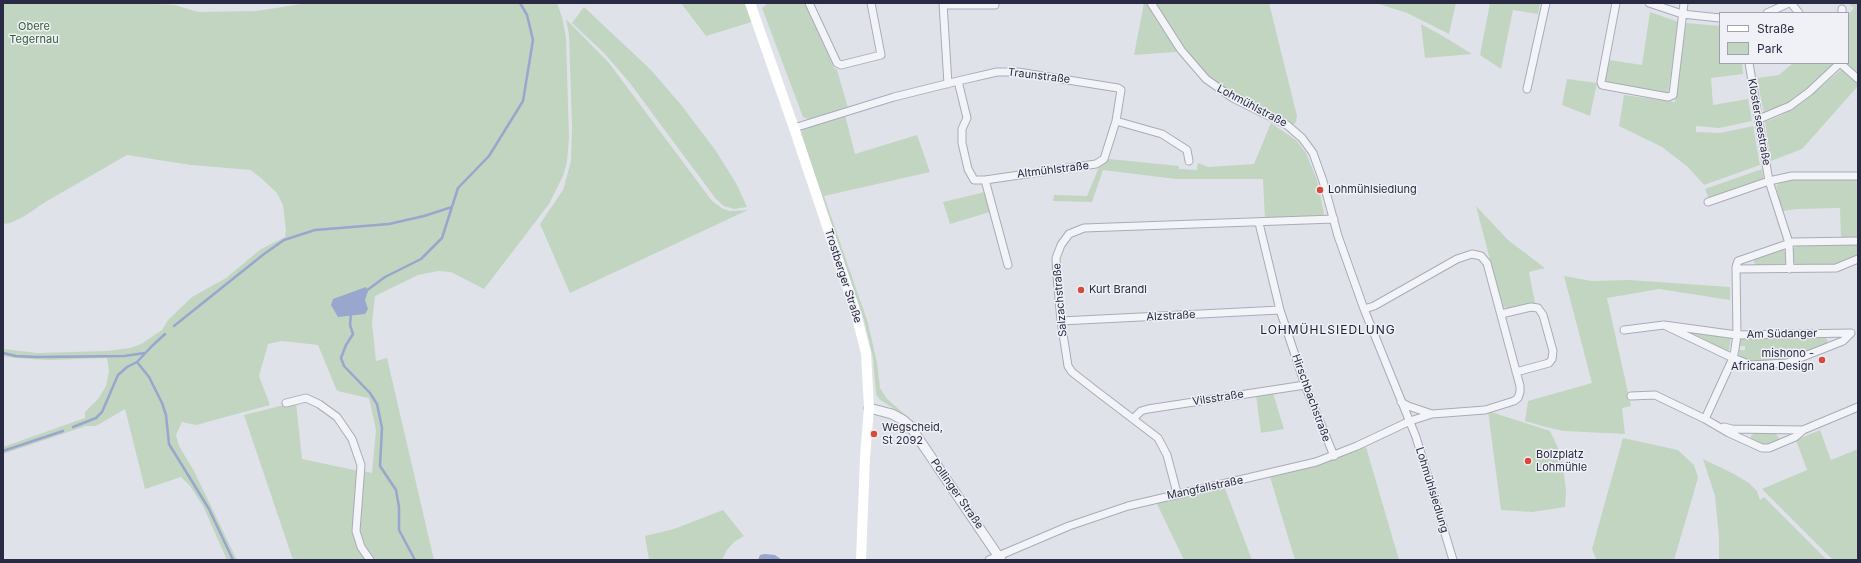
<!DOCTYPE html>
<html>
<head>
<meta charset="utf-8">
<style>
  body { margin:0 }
  #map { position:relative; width:1861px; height:563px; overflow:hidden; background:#e0e2ea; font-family:Inter,sans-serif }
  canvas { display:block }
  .frame { position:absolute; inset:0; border:4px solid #282b43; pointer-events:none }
  .legend { position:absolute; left:1719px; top:12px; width:130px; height:52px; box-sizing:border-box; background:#f0f1f7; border:1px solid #a0a2af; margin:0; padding:5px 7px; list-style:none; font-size:12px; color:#282b43 }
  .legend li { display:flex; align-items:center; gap:8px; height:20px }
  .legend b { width:20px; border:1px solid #a0a2af }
</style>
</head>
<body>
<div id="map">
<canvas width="1861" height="563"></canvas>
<div class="frame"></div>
<ul class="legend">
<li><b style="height:5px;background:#fff"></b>Straße</li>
<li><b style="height:11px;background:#c1d5c1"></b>Park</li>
</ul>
</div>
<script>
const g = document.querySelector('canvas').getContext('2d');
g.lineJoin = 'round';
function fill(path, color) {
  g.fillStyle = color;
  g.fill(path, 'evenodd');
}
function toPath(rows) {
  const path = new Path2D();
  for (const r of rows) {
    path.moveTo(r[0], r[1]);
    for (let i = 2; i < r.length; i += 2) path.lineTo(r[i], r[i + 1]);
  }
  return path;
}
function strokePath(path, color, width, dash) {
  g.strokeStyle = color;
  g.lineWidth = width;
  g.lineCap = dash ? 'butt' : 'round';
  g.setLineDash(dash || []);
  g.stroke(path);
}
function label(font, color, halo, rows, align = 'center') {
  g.font = font + ' Inter,sans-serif';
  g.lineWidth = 3;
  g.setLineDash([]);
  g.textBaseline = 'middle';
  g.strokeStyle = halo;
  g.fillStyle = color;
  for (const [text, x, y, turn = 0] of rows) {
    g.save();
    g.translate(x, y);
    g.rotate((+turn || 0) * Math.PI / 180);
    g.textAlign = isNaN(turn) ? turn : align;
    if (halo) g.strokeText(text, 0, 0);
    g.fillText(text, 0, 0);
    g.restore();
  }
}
const green = toPath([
  [3,3,132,3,175,5,198,12,257,11,307,3,557,3,562,17,566,37,569,138,567,162,563,176,549,204,484,289,451,272,438,271,418,275,375,296,372,323,376,361,387,358,434,560,293,560,244,415,296,402,302,459,359,471,358,533,363,471,372,473,376,430,369,398,337,391,318,345,282,341,268,344,259,376,270,405,196,425,182,422,176,435,179,446,194,471,237,560,227,560,203,506,190,486,181,477,145,489,125,409,96,426,86,426,3,454,3,447,85,418,85,412,98,399,106,386,109,371,107,358,49,360,14,358,3,356,3,349,38,353,107,351,130,348,141,344,162,330,168,320,192,297,226,278,261,249,285,237,286,230,283,205,277,193,261,178,251,170,191,165,127,155,47,201,23,217,10,223,3,224],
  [681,3,745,3,752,22,706,36],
  [768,3,805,3,834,68,837,70,848,108,808,119,803,117,762,8],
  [1144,3,1148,3,1178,51,1175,52,1134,55],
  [1155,3,1269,3,1297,116,1296,122,1293,125,1285,119,1223,89,1203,73,1183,48],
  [1376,3,1456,3,1449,34,1407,13],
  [1490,3,1540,3,1538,14,1513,10,1501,69,1480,55],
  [1848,3,1858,3,1858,76,1845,63,1848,63,1848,15,1854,8],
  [584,7,651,70,682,106,716,151,737,185,747,207,734,209,724,206,716,199,629,82,605,54,572,23],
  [1650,12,1679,22,1668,94,1605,83,1609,60,1642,65],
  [566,19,609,63,712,201,723,209,730,211,748,210,570,293,540,224,563,190,571,161,572,127,569,35],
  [1686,23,1720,26,1720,63,1742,63,1743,74,1711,78,1713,105,1748,99,1752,121,1719,128,1696,126,1696,132,1720,133,1753,126,1760,165,1704,185,1688,167,1662,147,1619,126,1624,95,1675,102],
  [1421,24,1441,35,1472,54,1425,58],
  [1793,63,1836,64,1795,100,1784,106,1764,114,1757,78,1779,75],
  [1843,68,1858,81,1858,86,1802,149,1771,161,1765,122,1780,116,1802,103],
  [1567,79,1597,83,1590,116,1562,105],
  [845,115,855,154,917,135,930,172,824,196,868,323,877,363,880,388,887,399,908,417,915,426,902,414,879,399,876,394,873,358,864,320,801,136,801,132,804,128],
  [1271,123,1296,140,1306,153,1317,180,1324,213,1323,215,1265,220,1263,179,1176,179,1103,170,1092,202,1053,201,1054,195,1087,196,1099,167,1104,164,1109,159,1179,166,1179,169,1197,170,1198,163,1208,167,1254,164],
  [1762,169,1764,181,1709,199,1705,189],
  [1790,180,1858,180,1858,238,1841,239,1840,208,1798,209,1782,211,1776,186,1781,181],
  [985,192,990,212,950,224,943,202],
  [1476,206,1508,240,1545,268,1529,272,1535,303,1509,309,1502,306],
  [1858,244,1858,256,1836,264,1797,265,1793,262,1793,249,1797,245],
  [1782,249,1786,252,1786,264,1783,265,1755,265,1754,260,1757,258],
  [1564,276,1592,281,1629,280,1730,287,1730,300,1659,289,1607,298,1631,406,1622,408,1625,434,1564,431,1546,427,1525,421,1528,401,1592,383],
  [1677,328,1731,337,1729,350,1726,352],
  [1825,337,1828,341,1825,345,1785,362,1751,362,1739,356,1739,350,1745,350,1745,346,1739,346,1739,338],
  [1273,393,1284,429,1261,433,1256,395],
  [1488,411,1550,431,1560,452,1563,464,1566,492,1565,507,1532,512,1501,510],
  [1820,430,1831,460,1858,449,1858,560,1833,560,1762,489,1807,470,1796,440],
  [1754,433,1775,433,1779,438,1778,441,1765,446,1751,439,1751,436],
  [1623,438,1678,450,1694,465,1698,478,1674,560,1596,559,1592,549],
  [1366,447,1399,560,1295,560,1270,477,1335,459],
  [1703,459,1734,474,1749,483,1757,491,1760,500,1764,497,1827,560,1719,560,1719,537,1715,496],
  [1224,486,1252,560,1184,560,1156,502],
  [723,510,744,536,734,542,727,550,722,560,649,560,645,536,674,529]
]);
const water = toPath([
  [366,287,368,291,365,300,368,309,365,314,338,317,331,305,333,299],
  [765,554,775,555,782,560,758,560,760,555]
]);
const stream = toPath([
  [366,291,385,277,421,259,442,238,458,188,489,156,523,101,533,40,527,15,520,3],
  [351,313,350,325,353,334,346,345,341,358,344,366,370,393,377,404,382,428,380,466,396,490,399,507,399,530,415,560],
  [174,326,264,254,284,240,315,230,389,224,424,216,452,207],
  [3,353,16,356,37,357,124,356,145,353],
  [137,362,149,377,162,403,166,415,169,444,209,509,233,560],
  [73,427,96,418,102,412,118,375,127,367,137,362,152,346,165,334],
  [3,451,63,431]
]);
const minor = toPath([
  [809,3,837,63,841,65,881,55,871,3],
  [943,3,948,84],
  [1151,3,1181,50,1206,79,1233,98,1287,125,1302,138,1313,153,1323,181,1338,236,1364,309,1416,437,1453,560],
  [1616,3,1601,82,1602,85,1668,97,1673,95,1684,3],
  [1649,3,1682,14,1720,18],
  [1791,3,1799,13],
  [943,5,995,5],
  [1842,9,1842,13],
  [1767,13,1789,3],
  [1749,63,1769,181,1789,243,1790,269],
  [1840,63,1858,79],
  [1527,89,1546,3],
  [1759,119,1790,106,1809,92,1840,63],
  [1116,121,1162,134,1187,150,1189,161],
  [794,128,894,97,958,81,997,72,1018,72,1118,88,1121,90,1116,121,1104,159,1096,164,985,180,974,180,968,169,962,143,962,129,967,118,958,81],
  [985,180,1008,265],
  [1708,202,1769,181,1792,176,1858,176],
  [1259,223,1280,310,1305,385,1334,456],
  [1736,269,1836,268,1858,259],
  [1501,314,1531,307,1538,308,1543,315,1553,351,1552,359,1549,363,1516,372],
  [1061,321,1280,310],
  [1624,330,1664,325,1737,335,1851,333,1843,341,1787,363,1751,365,1733,358,1664,325],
  [1631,396,1655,395,1705,419,1729,433,1762,448,1769,448,1795,437,1803,430,1858,407],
  [1401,402,1408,406,1432,414],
  [286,403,306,398,319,404,337,417,352,439,361,465,356,531,361,547,370,560],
  [1134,418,1141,411,1148,409,1305,385],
  [1705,419,1733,358,1735,349,1737,335,1736,267,1738,261,1793,242,1858,241],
  [1724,427,1732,429,1803,430],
  [1177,493,1167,455,1158,438,1095,390,1072,372,1068,366,1061,321,1057,276,1056,258,1061,245,1069,234,1084,228,1334,219],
  [989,560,1069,526,1128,506,1316,462,1357,446,1410,421,1432,414,1485,410,1514,401,1518,398,1520,392,1520,386,1487,263,1481,256,1472,254,1457,259,1374,306,1364,309]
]);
const tertiary = toPath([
  [869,408,892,414,903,420,910,426,1001,560]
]);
const secondary = toPath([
  [750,3,794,128,855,310,866,353,869,408,865,457,861,560]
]);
const markers = [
  [1320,190,4,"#d7493d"],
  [1081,290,4,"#d7493d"],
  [1822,360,4,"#d7493d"],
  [874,434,4,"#d7493d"],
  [1528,461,4,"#d7493d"]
];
const parkNames = [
  ["Obere",34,27],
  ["Tegernau",34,40]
];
const streetNames = [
  ["Traunstraße",1039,76,7],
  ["Lohmühlstraße",1252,106,28],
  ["Klosterseestraße",1759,122,80],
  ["Altmühlstraße",1053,170,-7],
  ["Trostberger Straße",843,276,72],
  ["Salzachstraße",1060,300,-95],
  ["Alzstraße",1171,316,-3],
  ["Am Südanger",1782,334,-1],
  ["Vilsstraße",1218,398,-9],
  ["Hirschbachstraße",1311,398,70],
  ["Mangfallstraße",1205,488,-12],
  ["Lohmühlsiedlung",1432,490,73],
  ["Pollinger Straße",957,494,55]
];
const poiNames = [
  ["Lohmühlsiedlung",1328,190],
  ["Kurt Brandl",1089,290],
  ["mishono -",1814,354,"right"],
  ["Africana Design",1814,367,"right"],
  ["Wegscheid,",882,428],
  ["St 2092",882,441],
  ["Bolzplatz",1536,455],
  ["Lohmühle",1536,468]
];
const neighbourhoodNames = [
  ["LOHMÜHLSIEDLUNG",1328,330]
];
fill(green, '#c1d5c1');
fill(water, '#99a6cd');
strokePath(stream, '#99a6cd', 2.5);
strokePath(minor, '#a9abb8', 9);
strokePath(tertiary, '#a9abb8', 11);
strokePath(minor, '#f3f4f8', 7);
strokePath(tertiary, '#f3f4f8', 9);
strokePath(secondary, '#fff', 10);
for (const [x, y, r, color] of markers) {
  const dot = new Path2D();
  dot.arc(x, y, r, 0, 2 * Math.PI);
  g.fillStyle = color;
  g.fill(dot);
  strokePath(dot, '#f0f1f7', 1.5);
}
label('11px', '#346036', '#f0f1f7', parkNames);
label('11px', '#282b43', '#f0f1f7', streetNames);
label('11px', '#282b43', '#f0f1f7', poiNames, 'left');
g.letterSpacing = '1px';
label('12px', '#1a1d34', '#f0f1f7', neighbourhoodNames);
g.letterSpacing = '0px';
</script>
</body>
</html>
